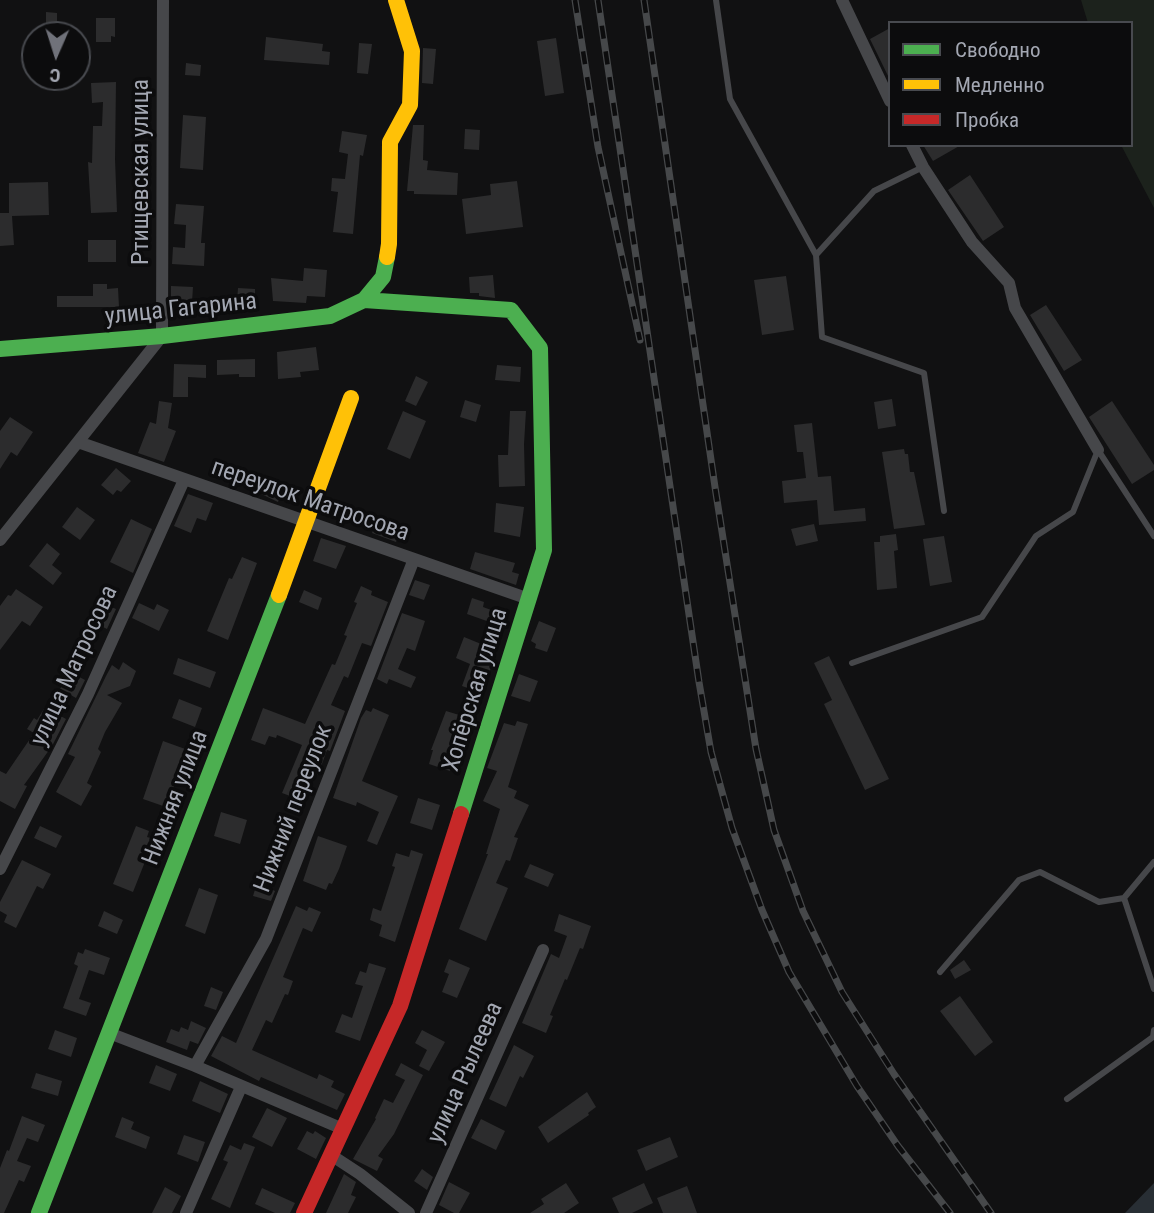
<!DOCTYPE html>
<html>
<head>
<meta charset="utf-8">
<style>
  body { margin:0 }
  #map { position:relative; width:1154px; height:1213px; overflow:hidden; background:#111112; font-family:"Roboto Condensed",sans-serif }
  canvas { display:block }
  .legend { position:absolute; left:888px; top:21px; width:245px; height:126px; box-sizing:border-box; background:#0c0c0d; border:2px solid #484a4f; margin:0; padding:9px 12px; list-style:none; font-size:21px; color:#a3a7b2 }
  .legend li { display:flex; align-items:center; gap:14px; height:35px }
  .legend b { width:35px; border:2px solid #484a4f }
  .north { position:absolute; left:21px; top:21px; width:70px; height:70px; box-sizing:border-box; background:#0c0c0d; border:2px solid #484a4f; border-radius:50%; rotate:183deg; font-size:19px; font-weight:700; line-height:28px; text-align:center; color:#a3a7b2 }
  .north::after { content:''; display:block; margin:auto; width:24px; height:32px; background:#70727a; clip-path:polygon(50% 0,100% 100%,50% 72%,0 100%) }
</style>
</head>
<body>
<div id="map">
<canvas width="1154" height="1213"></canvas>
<ul class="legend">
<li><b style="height:9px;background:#4caf50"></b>Свободно</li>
<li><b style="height:9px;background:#ffc107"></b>Медленно</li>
<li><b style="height:9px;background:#c62828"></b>Пробка</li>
</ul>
<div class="north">С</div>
</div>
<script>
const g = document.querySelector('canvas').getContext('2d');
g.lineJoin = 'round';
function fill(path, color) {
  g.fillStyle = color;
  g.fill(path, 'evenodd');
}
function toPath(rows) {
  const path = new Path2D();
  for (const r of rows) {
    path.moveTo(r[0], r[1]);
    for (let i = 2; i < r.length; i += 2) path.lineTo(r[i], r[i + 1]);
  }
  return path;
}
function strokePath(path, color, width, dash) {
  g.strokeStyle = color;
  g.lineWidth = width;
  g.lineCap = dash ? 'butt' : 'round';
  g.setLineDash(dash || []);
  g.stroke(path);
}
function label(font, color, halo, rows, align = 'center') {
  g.font = font + ' "Roboto Condensed",sans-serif';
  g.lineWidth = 7;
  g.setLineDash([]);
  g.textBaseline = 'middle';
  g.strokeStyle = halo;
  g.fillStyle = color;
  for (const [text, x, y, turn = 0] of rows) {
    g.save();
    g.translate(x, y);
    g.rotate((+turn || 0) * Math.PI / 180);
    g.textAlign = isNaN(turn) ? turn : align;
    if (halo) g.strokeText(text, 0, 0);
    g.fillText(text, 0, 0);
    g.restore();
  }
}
const green = toPath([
  [1081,0,1154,0,1154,208,1121,145,1131,145,1131,23,1088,23]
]);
const water = toPath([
  [1154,1183,1154,1213,1125,1213]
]);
const building = toPath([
  [46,12,57,13,57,32,46,32],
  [96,18,115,18,115,37,111,36,111,42,96,42],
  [890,28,890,80,870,39],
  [266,37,323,44,322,51,330,52,329,65,264,60],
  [556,38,564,93,545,96,537,41],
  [359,43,372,44,368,74,357,73],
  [423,48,436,49,433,84,422,83],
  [186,63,201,65,200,76,185,75],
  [116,82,115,159,117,212,91,213,88,162,92,163,93,126,102,126,103,102,92,103,91,83],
  [183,115,206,117,203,170,180,168],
  [413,125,424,125,423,160,428,161,427,170,458,173,457,195,414,194,414,191,407,191],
  [465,129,480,130,479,150,464,149],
  [342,131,367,135,363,156,360,155,353,234,333,232,338,192,331,191,332,178,345,179,348,154,339,152],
  [923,145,961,145,933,161],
  [970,175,1004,227,983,241,948,190],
  [517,181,523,227,466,234,462,199,491,195,490,184],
  [48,182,49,215,12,216,14,245,0,246,0,213,9,213,9,183],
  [176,204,204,206,201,243,205,243,204,266,172,264,173,247,185,248,186,225,174,224],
  [88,240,116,240,116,262,88,262],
  [304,268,327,270,325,297,307,296,306,303,273,301,271,278,303,281],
  [493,275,495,298,479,296,479,293,470,293,469,277],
  [786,276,794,330,762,335,754,280],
  [93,284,107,284,107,289,118,288,119,307,57,307,57,296,93,296],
  [171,286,193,287,192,302,171,301],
  [238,288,255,289,255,303,237,302],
  [1046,305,1082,360,1064,371,1030,315],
  [316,347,319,370,300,372,301,377,278,379,277,352],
  [255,359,255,377,239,377,239,374,217,375,217,360],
  [174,364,206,365,206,378,188,377,188,397,173,397],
  [497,365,521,367,520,382,495,380],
  [416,376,428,382,416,406,405,401],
  [892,399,896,426,878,429,874,402],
  [465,400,481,405,476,422,460,417],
  [159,401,172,403,168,428,176,431,164,462,138,453,150,422,156,424],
  [1112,401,1154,465,1154,470,1132,484,1089,417],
  [403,411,426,421,410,459,387,449],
  [510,411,526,411,524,444,525,486,499,487,498,455,508,455],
  [10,417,33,432,17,456,11,452,0,469,0,431],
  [812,423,818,477,831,476,834,511,865,508,866,521,819,525,817,500,784,503,782,481,806,478,803,452,797,452,794,425],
  [904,449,905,454,908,454,910,472,914,472,925,525,894,529,882,452],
  [116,468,131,481,121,492,117,490,113,495,101,485],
  [263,477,284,487,278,502,257,492],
  [188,494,213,503,206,521,197,518,191,533,174,526],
  [332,502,351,509,346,523,327,515],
  [496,503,524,507,520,537,494,532],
  [77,507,95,520,80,540,62,527],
  [379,517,402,527,396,542,372,533],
  [131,519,152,529,133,573,110,562],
  [814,524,818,541,796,546,791,529],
  [896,534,898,550,894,551,897,588,877,590,874,542,880,542,880,536],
  [944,536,952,582,930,586,923,539],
  [321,538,346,546,336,569,313,561],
  [47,543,60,554,52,565,62,573,53,585,29,566],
  [475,552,515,563,512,572,519,574,516,585,470,569],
  [242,557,257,563,228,640,207,631,229,578,232,579],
  [415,580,430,585,424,600,409,595],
  [361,586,372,591,371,595,388,602,371,646,362,643,348,678,344,676,331,705,345,711,330,751,327,750,318,775,314,774,304,801,282,793,302,745,277,735,276,738,269,736,265,745,251,740,263,708,305,724,332,664,335,665,347,636,344,635,357,603,354,602],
  [16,589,43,607,30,626,22,621,0,650,0,606,8,595,11,596],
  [304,590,322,598,318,610,299,602],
  [472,598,484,602,483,607,502,614,498,625,467,614],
  [139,603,154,610,157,604,169,610,159,631,132,618],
  [104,604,116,609,107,629,89,620,96,605,102,607],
  [402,613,425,621,415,651,407,648,398,669,416,677,411,688,389,679,387,684,377,679],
  [539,621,556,628,547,652,535,648,536,644,531,641],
  [464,637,491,648,489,653,495,656,482,693,462,686,470,664,456,658],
  [829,656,889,779,865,790,824,704,832,700,814,663],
  [178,658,216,672,210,688,173,674],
  [123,662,136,671,130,686,107,695,122,703,105,732,98,749,101,752,87,783,92,786,81,806,56,792,75,757,68,754,106,676,112,665,119,670],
  [70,672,85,680,76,698,60,689],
  [519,674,538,681,530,702,511,696],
  [179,699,202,708,195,727,172,718],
  [45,707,66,719,52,746,24,785,27,786,15,809,0,801,0,771,6,774,34,733,27,729,34,718,37,720],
  [373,708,389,715,362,781,398,796,377,845,367,841,379,812,357,802,356,806,333,798,361,718,366,710,371,712],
  [446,711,466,717,450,771,429,764,433,750,431,750],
  [517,721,528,724,508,787,517,791,514,798,529,805,514,837,518,838,510,861,506,860,496,883,508,888,486,941,459,929,488,854,486,854,500,809,483,801,497,771,487,768,504,723,515,726],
  [163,741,188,750,166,807,143,799],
  [418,798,440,805,432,830,410,823],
  [221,812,247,820,240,844,214,836],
  [40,826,62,836,56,848,34,838],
  [136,826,149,831,147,837,154,839,133,892,113,884],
  [318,836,347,846,339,869,332,884,329,883,326,890,303,881],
  [411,850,423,854,395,942,379,936,382,925,370,920,373,908,381,911,395,867,392,866,396,853,409,857],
  [22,860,51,874,43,889,37,886,16,928,4,922,7,915,0,911,0,902],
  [530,864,554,874,548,887,524,877],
  [257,883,275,891,271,901,253,896],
  [199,888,218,895,205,934,185,926],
  [296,906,307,911,309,907,321,912,312,932,303,928,283,977,293,981,288,995,285,994,272,1023,266,1020,252,1050,317,1079,319,1074,334,1081,331,1087,345,1094,337,1110,261,1077,259,1081,211,1056,222,1036,236,1043],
  [104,911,123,920,117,934,98,926],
  [559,914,591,926,583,949,580,948,567,980,565,979,550,1015,553,1016,546,1033,522,1023,551,954,559,958,567,936,554,931],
  [85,949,110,958,104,975,89,970,79,999,91,1003,86,1016,63,1008,78,966,74,964,78,952,83,954],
  [449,959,470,968,457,998,442,992,449,974,444,972],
  [964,960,971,970,955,979,950,970],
  [369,963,386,968,360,1041,335,1032,342,1014,352,1018,363,986,355,984,360,971,366,973],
  [211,987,223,992,216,1010,204,1006],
  [960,996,993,1042,975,1056,940,1011],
  [191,1021,206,1028,198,1044,190,1041,187,1050,166,1042,171,1029,179,1032,181,1027,188,1030],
  [55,1030,77,1038,71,1057,48,1049],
  [422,1030,445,1042,429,1071,419,1066,427,1050,415,1043],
  [514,1045,534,1056,523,1078,520,1076,506,1107,489,1099],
  [401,1063,423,1075,394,1134,378,1156,383,1159,377,1171,353,1159,376,1119,375,1118,384,1099,393,1103,405,1080,395,1075],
  [156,1065,177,1074,170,1091,149,1083],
  [36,1073,62,1081,58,1096,31,1088],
  [200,1081,228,1094,220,1113,192,1101],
  [587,1092,596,1107,588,1113,589,1115,548,1143,538,1127],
  [267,1108,287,1118,272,1147,252,1137],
  [22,1116,45,1125,38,1142,27,1138,17,1161,31,1166,24,1182,19,1180,4,1213,0,1213,0,1168,7,1150,9,1151],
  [122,1117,134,1122,131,1129,150,1137,146,1149,115,1137],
  [481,1119,505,1131,496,1150,471,1138],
  [307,1131,313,1134,315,1131,326,1138,316,1159,297,1149],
  [184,1135,205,1142,198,1162,177,1154],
  [670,1137,678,1157,646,1171,637,1150],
  [244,1143,255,1147,230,1208,211,1199,228,1162,223,1160,230,1145,241,1150],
  [422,1169,433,1177,427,1190,414,1181],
  [344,1174,356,1182,351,1195,356,1197,348,1213,326,1213],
  [449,1182,470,1193,459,1213,454,1213,439,1205],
  [566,1183,579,1203,564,1213,530,1213,544,1204,541,1199],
  [644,1183,653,1203,632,1213,619,1213,612,1198],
  [687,1186,697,1213,663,1213,657,1198],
  [165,1187,181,1196,172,1213,152,1213],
  [262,1188,295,1203,290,1213,275,1213,255,1204]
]);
const lane = toPath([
  [716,0,730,99,816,255],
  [923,167,874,191,816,255,822,337,924,373,944,511],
  [852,663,982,617,1036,536,1073,512,1098,450,1154,536],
  [1154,862,1124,898,1154,989],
  [940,972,1019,880,1040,872,1099,902,1124,898],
  [1067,1099,1153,1037,1154,1030]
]);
const street = toPath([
  [842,0,890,101],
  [912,145,923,167,972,242,1009,283,1015,308,1098,450],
  [78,442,529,599],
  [0,540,162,336,163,0],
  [0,869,88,694,184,480],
  [109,1033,195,1066,343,1129],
  [195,1066,266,939,414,559],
  [331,1155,360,1174,409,1213],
  [186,1213,241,1087],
  [426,1213,543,950]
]);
const fast = toPath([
  [364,300,511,310,540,348,544,550,461,814],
  [0,349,162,336,330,316,364,300,383,277,387,257],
  [39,1213,279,595]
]);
const slow = toPath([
  [387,257,389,244,390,142,410,105,412,51,396,0],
  [279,595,351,398]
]);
const jam = toPath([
  [304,1213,400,1006,461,814]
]);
const rail = toPath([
  [575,0,598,147,640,340],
  [598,0,699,682,711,752,732,828,762,910,789,972,857,1086,898,1146,950,1213],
  [644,0,715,487,756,749,774,830,803,911,842,992,894,1074,991,1213]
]);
const streetNames = [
  ["Ртищевская улица",142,172,-90],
  ["улица Гагарина",181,310,-6],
  ["переулок Матросова",310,501,19],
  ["улица Матросова",75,666,-65],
  ["Хопёрская улица",476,690,-73],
  ["Нижняя улица",176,798,-69],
  ["Нижний переулок",294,809,-69],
  ["улица Рылеева",466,1073,-66]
];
fill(green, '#1c221c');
fill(water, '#282e34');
fill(building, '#2c2c2d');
strokePath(lane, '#46474a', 6);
strokePath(street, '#46474a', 12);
strokePath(fast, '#4caf50', 16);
strokePath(slow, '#ffc107', 16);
strokePath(jam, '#c62828', 16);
strokePath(rail, '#46484a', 7);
strokePath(rail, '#0c0c0d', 4.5, [13]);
label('24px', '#a3a7b2', '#0c0c0d', streetNames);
</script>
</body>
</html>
